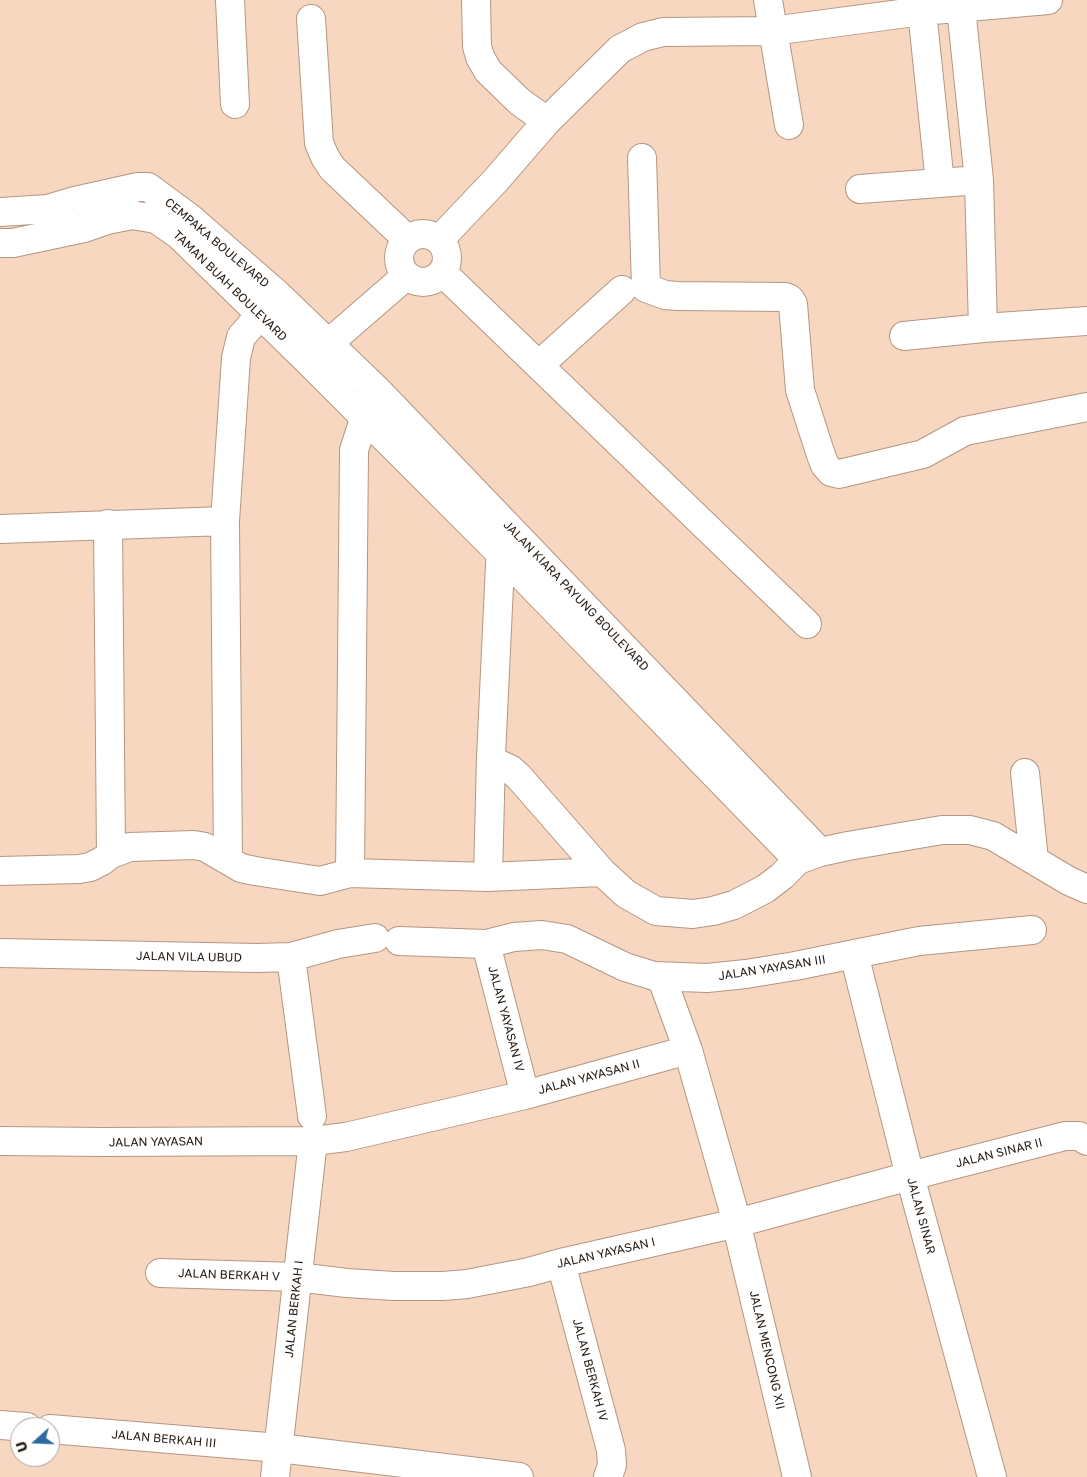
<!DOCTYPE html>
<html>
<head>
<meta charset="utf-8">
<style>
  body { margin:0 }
  #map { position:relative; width:1087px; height:1477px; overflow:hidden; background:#f8d7c0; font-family:"Golos Text",sans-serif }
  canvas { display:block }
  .north { position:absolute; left:10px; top:1417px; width:50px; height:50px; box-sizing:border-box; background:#fff; border:1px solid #a8a3a0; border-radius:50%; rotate:250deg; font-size:14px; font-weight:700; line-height:20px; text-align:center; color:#251a11 }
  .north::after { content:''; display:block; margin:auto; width:18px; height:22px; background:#2b6aa0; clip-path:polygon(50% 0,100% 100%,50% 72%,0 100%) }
</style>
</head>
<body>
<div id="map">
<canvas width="1087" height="1477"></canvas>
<div class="north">U</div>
</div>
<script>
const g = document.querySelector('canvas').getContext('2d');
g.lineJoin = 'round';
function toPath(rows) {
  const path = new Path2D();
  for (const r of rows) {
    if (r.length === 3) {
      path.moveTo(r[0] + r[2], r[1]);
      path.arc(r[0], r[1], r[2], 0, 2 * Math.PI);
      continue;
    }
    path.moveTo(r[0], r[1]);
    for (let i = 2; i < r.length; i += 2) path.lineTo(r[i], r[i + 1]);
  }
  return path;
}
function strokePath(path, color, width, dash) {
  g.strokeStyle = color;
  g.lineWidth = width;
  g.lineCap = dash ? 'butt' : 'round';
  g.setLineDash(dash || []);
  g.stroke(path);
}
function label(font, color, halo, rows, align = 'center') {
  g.font = font + ' "Golos Text",sans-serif';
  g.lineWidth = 5;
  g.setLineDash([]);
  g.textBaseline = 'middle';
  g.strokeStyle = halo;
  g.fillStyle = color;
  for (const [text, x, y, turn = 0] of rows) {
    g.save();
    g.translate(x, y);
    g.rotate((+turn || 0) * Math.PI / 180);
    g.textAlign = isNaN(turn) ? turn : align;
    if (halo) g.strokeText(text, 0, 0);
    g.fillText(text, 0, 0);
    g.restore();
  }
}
const minor = toPath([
  [230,0,235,104],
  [476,0,477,46,480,57,488,71,520,102,547,121],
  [768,0,789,125],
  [961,8,979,180,983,328],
  [922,11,940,183],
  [311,19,319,143,325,157,332,168,407,239],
  [642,158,646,288,665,295,677,296,785,297,790,299,793,304,800,390,821,455,825,465,831,472,839,474,923,454,965,431,1087,407],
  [860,189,979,180],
  [0,212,48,209,75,201,138,187,148,187,190,218,277,294,376,389,820,852],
  [423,258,24],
  [440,239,496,180,547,121,620,49,643,37,663,32,772,31,922,11,1048,0],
  [0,243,13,243,84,228,107,220,132,215,156,219,179,235,308,361,500,553,798,860],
  [443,273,807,624],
  [904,336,983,328,1087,321],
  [315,355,406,276],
  [539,365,622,290],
  [369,404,354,450,350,873,488,877,602,872],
  [108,524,111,854],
  [0,529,225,521],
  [491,764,501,765,510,769,519,777,602,872,626,894,656,911,693,914,713,911,734,905,765,889,782,876,798,860,820,852,848,846,942,830,970,830,993,836,1069,881,1087,889],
  [1025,773,1034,860],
  [228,860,225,521,236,358,241,337,272,301],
  [0,871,79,869,90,867,102,861,111,854,130,847,194,845,205,847,241,868,255,871,320,881,350,873],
  [488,877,491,757,501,543],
  [399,941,486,944,514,937,542,935,567,939,625,967,654,976,707,978,746,974,795,966,919,941,1032,930],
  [486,944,525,1095],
  [0,953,257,958,291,957,338,944,375,938],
  [854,954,910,1176,992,1477],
  [291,957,312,1116],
  [661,976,688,1050,732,1205,797,1477],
  [0,1141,103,1142,313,1141,346,1137,525,1095,688,1050],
  [561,1263,611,1450,612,1465,608,1477],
  [160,1273,297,1277,347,1283,394,1286,443,1286,467,1284,529,1272,561,1263,737,1223,910,1176,1065,1136,1079,1136,1087,1141],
  [0,1425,27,1427],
  [50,1429,279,1448,519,1477],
  [275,1477,313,1141]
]);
const streetNames = [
  ["CEMPAKA BOULEVARD",217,243,40],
  ["TAMAN BUAH BOULEVARD",230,286,44],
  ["JALAN KIARA PAYUNG BOULEVARD",576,596,46],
  ["JALAN VILA UBUD",189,957,1],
  ["JALAN YAYASAN III",772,968,-9],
  ["JALAN YAYASAN IV",506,1019,75],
  ["JALAN YAYASAN II",589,1077,-15],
  ["JALAN YAYASAN",156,1142,-1],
  ["JALAN SINAR II",999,1153,-14],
  ["JALAN SINAR",921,1216,75],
  ["JALAN YAYASAN I",606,1253,-13],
  ["JALAN BERKAH V",229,1275,2],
  ["JALAN BERKAH I",294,1309,-84],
  ["JALAN MENCONG XII",767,1350,77],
  ["JALAN BERKAH IV",590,1370,75],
  ["JALAN BERKAH III",164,1439,5]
];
strokePath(minor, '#b49680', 30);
strokePath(minor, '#fff', 28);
label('12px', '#251a11', '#fff', streetNames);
</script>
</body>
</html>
